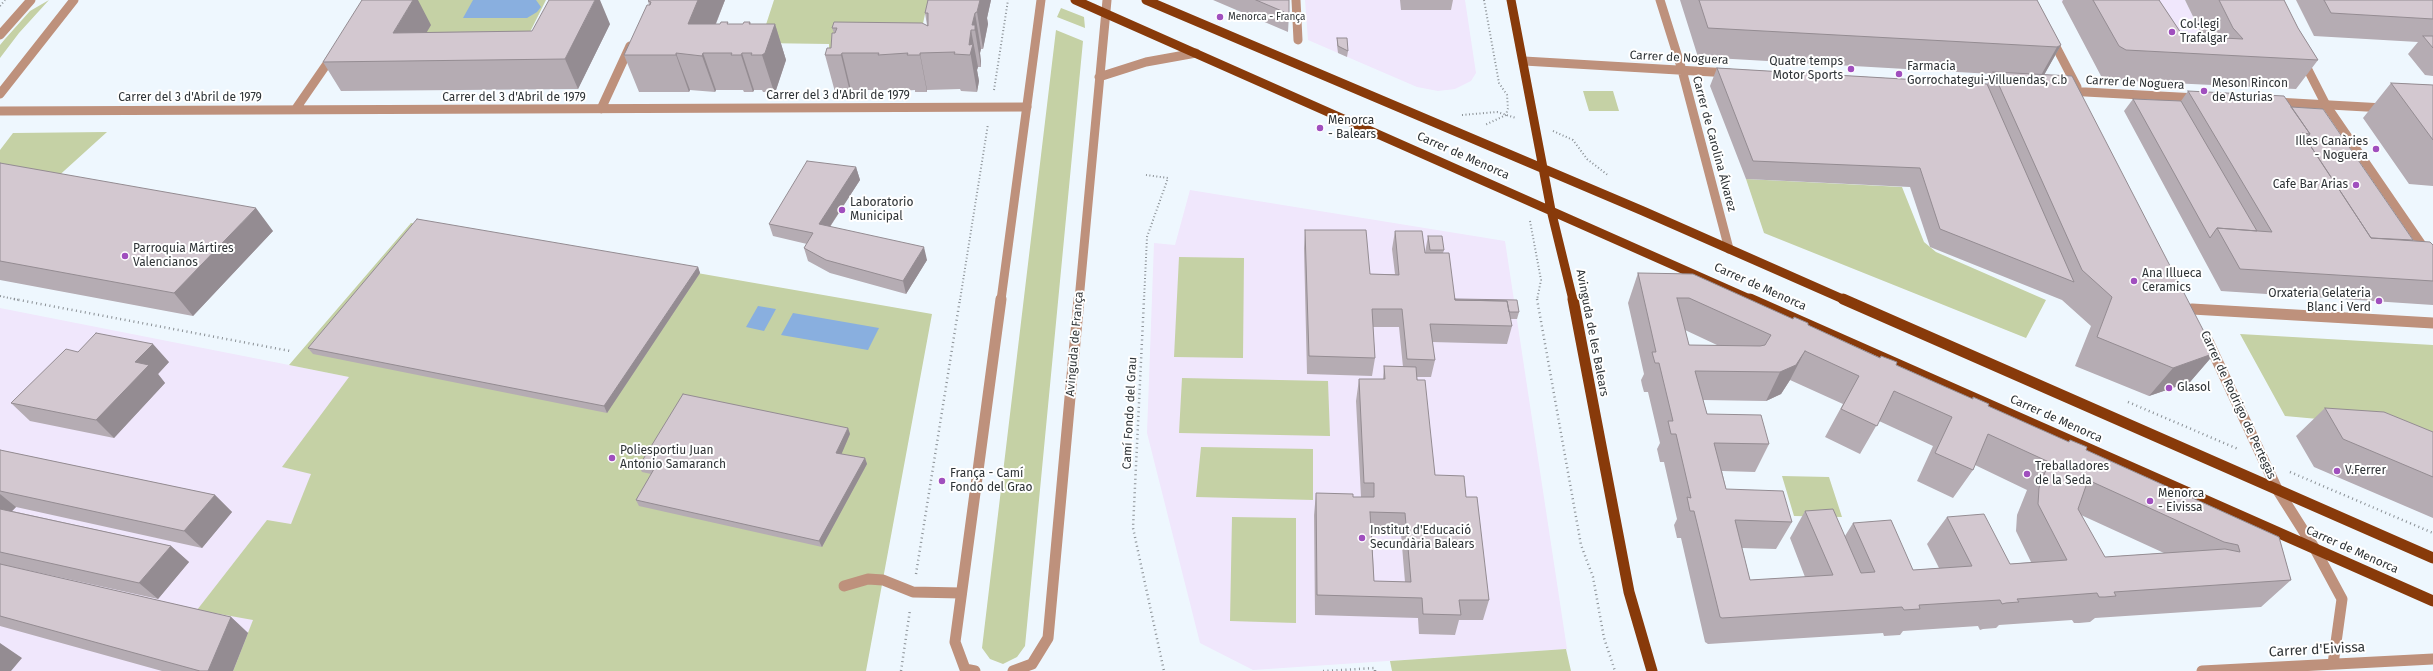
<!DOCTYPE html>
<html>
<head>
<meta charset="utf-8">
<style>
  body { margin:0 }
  canvas { display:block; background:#eef7fe }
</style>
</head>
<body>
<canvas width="2433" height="671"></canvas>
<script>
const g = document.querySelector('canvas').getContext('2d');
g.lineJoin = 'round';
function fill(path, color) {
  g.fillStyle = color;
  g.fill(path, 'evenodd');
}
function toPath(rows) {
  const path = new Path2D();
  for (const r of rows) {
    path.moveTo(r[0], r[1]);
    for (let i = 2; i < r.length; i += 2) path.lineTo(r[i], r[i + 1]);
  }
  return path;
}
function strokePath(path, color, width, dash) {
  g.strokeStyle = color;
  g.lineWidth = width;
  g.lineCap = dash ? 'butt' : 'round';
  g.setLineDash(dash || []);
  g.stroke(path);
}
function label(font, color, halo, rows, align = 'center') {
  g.font = font + ' "Fira Sans",sans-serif';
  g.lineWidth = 4;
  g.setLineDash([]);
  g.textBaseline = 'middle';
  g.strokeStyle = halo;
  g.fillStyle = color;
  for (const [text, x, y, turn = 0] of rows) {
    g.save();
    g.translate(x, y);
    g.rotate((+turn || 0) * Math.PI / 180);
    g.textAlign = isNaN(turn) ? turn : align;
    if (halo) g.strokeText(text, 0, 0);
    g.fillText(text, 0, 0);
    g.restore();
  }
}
const education = toPath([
  [1305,0,1465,0,1476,73,1471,81,1455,89,1438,91,1417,87,1308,40],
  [2061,0,2185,0,2213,57,2062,2],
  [1190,190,1505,241,1567,649,1253,670,1200,643,1147,433,1154,243,1175,245],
  [0,308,350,377,233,671,0,671]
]);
const green = toPath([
  [49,0,19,33,0,58,0,45,5,39,30,11],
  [399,0,546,0,529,34,424,37,430,25],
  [774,0,928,0,918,47,829,48,829,44,760,43],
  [1061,8,1084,17,1085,28,1057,17],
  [1056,30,1083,41,1025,646,1017,657,1003,664,990,659,982,648],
  [1583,91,1613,91,1619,111,1589,111],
  [107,132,43,190,0,183,0,150,13,133],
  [1746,179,1902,187,1924,242,1936,252,2046,300,2026,338,1764,233],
  [411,223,932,314,866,671,233,671,253,620,197,610,267,520,291,524,311,474,282,467,349,377,289,365],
  [1179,257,1244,258,1243,358,1174,357],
  [2240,334,2433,345,2433,456,2351,422,2285,416],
  [1182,378,1328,381,1330,436,1179,433],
  [1201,447,1313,449,1313,500,1196,497],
  [1782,476,1829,477,1842,517,1794,516],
  [1232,517,1296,518,1296,623,1230,621],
  [1566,649,1571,671,1392,671,1390,661]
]);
const water = toPath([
  [473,0,536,0,541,7,537,12,527,18,463,18],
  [758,306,776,309,764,331,746,327],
  [793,313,879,328,868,350,781,335]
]);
const pathFar1 = toPath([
  [1484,0,1499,83,1507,95,1508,108,1506,115,1485,125],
  [0,6,5,0],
  [994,90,1008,0],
  [1462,115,1497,112,1516,118],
  [1553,131,1573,140,1587,159,1609,176],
  [1530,221,1541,280,1537,300],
  [0,296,19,300],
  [960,300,988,124],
  [1144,300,1147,237,1168,178,1146,175]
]);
const path = toPath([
  [14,299,290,351],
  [1144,299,1133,528,1164,671],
  [1537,299,1581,545,1593,577,1604,638,1615,671],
  [2128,402,2238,449],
  [2290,472,2433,533],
  [916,574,960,299],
  [901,671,910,610],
  [1323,671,1375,668,1375,671]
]);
const service = toPath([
  [844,586,868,579,883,580,913,592,961,593]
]);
const pedestrian = toPath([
  [1296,0,1298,40]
]);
const minorFar1 = toPath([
  [1660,0,1682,70,1729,249],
  [0,35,31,0],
  [2052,39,2077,87],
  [1524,61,1729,73],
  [2067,91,2197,98],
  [0,94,74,0],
  [2276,102,2384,108],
  [601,109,630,46],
  [295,110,333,55],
  [0,111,1027,107]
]);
const minor = toPath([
  [2192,309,2433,323],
  [2208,341,2277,489,2315,549,2342,599,2333,664],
  [2202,671,2433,659]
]);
const tertiaryFar1 = toPath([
  [2303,60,2326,105,2433,261],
  [1099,77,1146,62,1196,53],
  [1001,300,1041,0],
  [1079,300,1107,0]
]);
const tertiary = toPath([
  [975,671,965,669,955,642,1001,299],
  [1013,671,1032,664,1048,638,1079,299]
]);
const primaryFar1 = toPath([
  [1075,0,1752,300],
  [1146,0,1643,211,1845,300],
  [1511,0,1551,210,1573,300]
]);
const primary = toPath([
  [1573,299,1629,592,1652,671],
  [1750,299,2433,601],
  [1843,299,2433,558]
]);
const wall = toPath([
  [649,0,725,0,716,24,720,24,728,22,728,24,743,24,750,22,751,24,775,24,786,60,776,90,774,92,763,92,762,90,754,90,753,92,744,92,743,90,716,90,715,92,690,90,689,92,639,92,624,55,649,5,648,1],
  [928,0,991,0,987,18,988,24,983,49,981,49,980,53,981,62,981,67,978,67,977,70,979,81,977,92,961,91,960,89,927,90,927,92,915,92,915,90,887,92,886,90,851,90,850,92,835,92,825,55,831,48,834,33,832,28,927,25,925,13],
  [1213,0,1289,0,1289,14,1288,32],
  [1400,0,1453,0,1451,10,1401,10],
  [1680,0,2037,0,2061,45,2044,75,2215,353,2190,382,2149,396,2075,366,2091,326,2062,300,1930,247,1910,187,1746,179,1710,86,1717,68,1987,84,1992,74,1698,57],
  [2063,0,2159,0,2183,36,2203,37,2185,0,2284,0,2298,28,2318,60,2296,89,2108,80,2101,76,2062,2],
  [2296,0,2433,0,2433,76,2425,75,2408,54,2418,42,2314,36],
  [610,24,578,89,341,91,323,62,431,25,426,32,532,31],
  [1337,38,1348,51,1347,57,1338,53,1337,45],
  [2391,83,2433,85,2433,186,2409,184,2363,118],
  [2188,91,2291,107,2413,240,2433,245,2433,305,2221,291,2124,111,2133,99,2181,101],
  [0,163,273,231,193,316,0,280],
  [856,167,860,180,830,227,927,260,906,294,830,273,808,261,804,248,807,244,773,236,769,224],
  [1305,230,1370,274,1395,274,1392,249,1395,231,1425,253,1428,236,1444,250,1443,253,1455,299,1519,312,1517,319,1510,319,1512,326,1507,344,1432,342,1435,360,1431,377,1417,377,1435,475,1466,497,1489,600,1483,620,1459,620,1455,635,1419,634,1418,618,1315,615,1314,515,1316,493,1353,497,1361,497,1356,401,1359,379,1383,379,1384,366,1403,367,1399,327,1373,327,1375,358,1372,376,1307,374,1304,248],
  [1372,533,1401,534,1405,582,1374,581],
  [698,267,700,273,607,413,313,354,308,348],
  [1638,273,1808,325,1972,399,1973,397,1988,406,2068,442,2070,440,2086,450,2279,537,2291,580,2261,607,2095,618,2090,622,2079,623,2074,623,2072,620,1999,625,1996,628,1983,629,1980,630,1978,626,1903,631,1900,635,1884,636,1883,633,1708,644,1705,642,1681,538,1677,538,1674,525,1677,519,1664,462,1660,462,1657,449,1660,443,1648,392,1644,392,1642,385,1641,380,1644,374,1628,303],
  [1685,330,1717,345,1689,345],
  [1790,380,1843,404,1825,437,1860,454,1879,421,1933,446,1917,481,1953,498,1973,470,1975,465,2027,490,2017,515,2016,531,2031,562,2010,564,1947,517,1927,544,1939,568,1913,570,1853,523,1845,536,1805,511,1790,538,1805,577,1750,580,1742,548,1776,549,1792,522,1726,489,1722,471,1755,472,1769,444,1707,414,1703,400,1766,401,1781,394],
  [2081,515,2164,553,2105,557],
  [78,352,169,362,158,374,165,383,114,438,30,421,11,403],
  [2325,408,2433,432,2433,518,2314,467,2296,436],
  [848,428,850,434,841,454,865,458,867,464,822,547,639,506,636,500,651,474,642,472,639,466],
  [0,450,215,495,232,512,202,548,16,507,12,511,171,546,189,562,158,599,0,564],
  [0,564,231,617,248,633,233,671,162,671,0,626]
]);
const shadedWall = toPath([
  [413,0,418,0,431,25,410,61,393,33],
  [595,0,600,0,610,24,578,89,565,59],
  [698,0,725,0,704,53,703,53,716,90,715,92,702,56,688,24],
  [980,0,991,0,987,18,988,24,983,49,977,12],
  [975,13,981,49,980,53,981,62,981,67,975,30,972,25],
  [775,24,786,60,776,90,774,92,762,55],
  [971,30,978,67,977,70,979,81,977,92,969,45],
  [2061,45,2044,75,2040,77,2057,47],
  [676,53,690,90,689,92,676,55],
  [742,53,754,90,753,92,741,55],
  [842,53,851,90,850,92,841,55],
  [920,53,927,90,927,92,920,55],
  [856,167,860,180,823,237,819,224],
  [256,208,273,231,193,316,174,293],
  [924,247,927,260,906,294,903,281],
  [698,267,700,273,607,413,604,406],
  [153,344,169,362,158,374,165,383,114,438,96,420,135,362],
  [1805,351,1790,380,1781,394,1766,401,1780,372],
  [2215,353,2190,382,2149,396,2173,368],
  [848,428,850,434,839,460,836,453],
  [865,458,867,464,822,547,819,541],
  [0,494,16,507,2,521,0,520],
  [215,495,232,512,202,548,184,531],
  [171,546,189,562,158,599,139,583],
  [231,617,248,633,233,671,208,671],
  [0,643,22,658,11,671,0,671]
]);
const building = toPath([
  [362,0,413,0,393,33,532,31,549,0,595,0,565,59,323,62,362,0],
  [649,0,698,0,688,24,720,24,721,22,728,22,727,24,743,24,744,22,750,22,749,24,775,24,765,53,762,55,751,55,752,53,742,53,741,55,731,55,732,53,703,53,702,56,676,53,676,55,624,55,647,5,650,5,651,2,648,1,649,0],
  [928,0,980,0,977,12,975,13,972,25,975,25,975,30,971,30,969,45,973,44,970,55,954,54,955,52,920,53,920,55,907,55,908,53,878,55,879,53,842,53,841,55,825,55,827,48,831,48,832,33,835,33,837,28,832,28,834,22,922,23,928,26,928,13,925,13,928,0],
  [1256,0,1289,0,1289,14,1256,0],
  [1699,0,2037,0,2061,45,2057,47,1708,28,1699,0],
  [2093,0,2159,0,2183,36,2243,39,2233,28,2219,0,2284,0,2298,28,2318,60,2126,50,2119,46,2093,0],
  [2324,0,2433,0,2433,19,2331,13,2324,0],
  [2423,36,2433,36,2433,48,2423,36],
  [1337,38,1347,38,1348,51,1338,46,1337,38],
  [1717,68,1987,84,2074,282,1940,229,1920,168,1753,161,1717,68],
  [1993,72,2072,76,2215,353,2173,368,2097,337,2112,297,2082,270,1993,72],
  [2391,83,2433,85,2433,140,2391,83],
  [2188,91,2284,96,2310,134,2302,133,2371,238,2430,242,2433,245,2433,281,2240,269,2217,228,2272,232,2188,91],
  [2133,99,2181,101,2257,231,2217,228,2210,238,2133,99],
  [2291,107,2323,109,2413,240,2371,238,2306,139,2310,134,2291,107],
  [807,161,856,167,819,224,924,247,903,281,826,260,804,248,813,233,769,224,807,161],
  [0,163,256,208,174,293,0,261,0,163],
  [417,219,698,267,604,406,308,348,417,219],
  [1305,230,1366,230,1370,274,1399,275,1395,231,1422,231,1425,253,1449,253,1455,300,1507,301,1512,326,1430,324,1435,360,1407,359,1402,309,1372,309,1375,358,1309,356,1305,230],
  [1428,236,1442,236,1444,250,1430,250,1428,236],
  [1638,273,1693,274,1793,319,1794,317,1808,323,1808,325,1880,358,1881,356,1897,362,1896,365,1973,399,1973,397,1989,404,1988,406,2069,442,2070,440,2087,447,2086,450,2279,537,2291,580,2114,592,2116,596,2105,597,2099,597,2097,593,2017,599,2019,602,2006,603,2002,604,2000,600,1919,605,1920,609,1904,610,1902,607,1722,618,1720,617,1694,511,1690,511,1687,497,1691,498,1676,434,1671,434,1668,421,1673,421,1659,363,1655,363,1653,356,1652,352,1656,352,1638,273],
  [1677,298,1689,298,1771,335,1765,345,1760,346,1689,345,1677,298],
  [1805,351,1859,376,1841,409,1877,426,1894,391,1952,417,1935,453,1973,470,1988,434,2049,462,2039,488,2038,504,2067,560,2010,564,1984,514,1947,517,1972,566,1913,570,1891,520,1853,523,1875,572,1861,573,1833,509,1805,511,1833,575,1750,580,1735,520,1792,522,1783,491,1726,489,1714,443,1769,444,1761,415,1707,414,1695,371,1780,372,1796,365,1805,351],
  [2088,480,2224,542,2238,545,2240,552,2225,549,2105,557,2078,509,2088,480],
  [1455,299,1517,300,1519,312,1509,312,1507,301,1455,300,1455,299],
  [96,333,153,344,135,362,149,365,96,420,11,403,66,349,78,352,96,333],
  [1384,366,1416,367,1417,380,1425,380,1435,475,1464,476,1466,497,1477,497,1489,600,1459,600,1461,615,1423,614,1422,598,1317,595,1316,493,1353,494,1353,497,1374,497,1374,483,1364,483,1359,379,1385,379,1384,366],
  [1370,512,1405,513,1411,582,1374,581,1370,512],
  [683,394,848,428,836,453,865,458,819,541,636,500,654,469,639,466,683,394],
  [2325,408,2384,412,2433,432,2433,477,2343,439,2325,408],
  [0,450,215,495,184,531,0,491,0,450],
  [0,509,171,546,139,583,0,552,0,509],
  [0,564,231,617,208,671,200,671,0,616,0,564]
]);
const markers = [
  [1220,17,4,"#a04fbe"],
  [2172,32,4,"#a04fbe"],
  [1851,69,4,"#a04fbe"],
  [1899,74,4,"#a04fbe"],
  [2204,91,4,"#a04fbe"],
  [1320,128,4,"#a04fbe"],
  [2376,149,4,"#a04fbe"],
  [2356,185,4,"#a04fbe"],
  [842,210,4,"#a04fbe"],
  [125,256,4,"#a04fbe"],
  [2134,281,4,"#a04fbe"],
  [2379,301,4,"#a04fbe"],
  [2169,388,4,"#a04fbe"],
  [612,458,4,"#a04fbe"],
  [2337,471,4,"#a04fbe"],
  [2027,474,4,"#a04fbe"],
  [942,481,4,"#a04fbe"],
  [2150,501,4,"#a04fbe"],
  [1362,538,4,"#a04fbe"]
];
const farPoinames = [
  ["Menorca - França",1228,17]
];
const poiNames = [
  ["Col·legi",2180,25],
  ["Trafalgar",2180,39],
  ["Quatre temps",1843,62,"right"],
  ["Motor Sports",1843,76,"right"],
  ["Farmacia",1907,67],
  ["Gorrochategui-Villuendas, c.b",1907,81],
  ["Meson Rincon",2212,84],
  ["de Asturias",2212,98],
  ["Menorca",1328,121],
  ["- Balears",1328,135],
  ["Illes Canàries",2368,142,"right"],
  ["- Noguera",2368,156,"right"],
  ["Cafe Bar Arias",2348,185,"right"],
  ["Laboratorio",850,203],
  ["Municipal",850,217],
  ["Parroquia Mártires",133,249],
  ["Valencianos",133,263],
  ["Ana Illueca",2142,274],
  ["Ceramics",2142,288],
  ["Orxateria Gelateria",2371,294,"right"],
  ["Blanc i Verd",2371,308,"right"],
  ["Glasol",2177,388],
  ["Poliesportiu Juan",620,451],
  ["Antonio Samaranch",620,465],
  ["Treballadores",2035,467],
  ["de la Seda",2035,481],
  ["V.Ferrer",2345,471],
  ["França - Camí",950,474],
  ["Fondo del Grao",950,488],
  ["Menorca",2158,494],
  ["- Eivissa",2158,508],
  ["Institut d'Educació",1370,531],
  ["Secundària Balears",1370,545]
];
const streetNames = [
  ["Carrer de Noguera",1679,58,3],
  ["Carrer de Noguera",2135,83,3],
  ["Carrer del 3 d'Abril de 1979",838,96],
  ["Carrer del 3 d'Abril de 1979",190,98],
  ["Carrer del 3 d'Abril de 1979",514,98],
  ["Carrer de Carolina Álvarez",1714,144,75],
  ["Carrer de Menorca",1463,156,24],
  ["Carrer de Menorca",1760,287,24],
  ["Avinguda de les Balears",1592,333,79],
  ["Avinguda de França",1075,344,-85],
  ["Carrer de Rodrigo de Pertegàs",2238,405,65],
  ["Camí Fondo del Grau",1130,413,-87],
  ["Carrer de Menorca",2056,419,24],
  ["Carrer de Menorca",2352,550,24]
];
const nearStreetnames = [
  ["Carrer d'Eivissa",2317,650,-3]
];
fill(education, '#f0e7fc');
fill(green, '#c5d1a5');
fill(water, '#89afdf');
strokePath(pathFar1, '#8a9095', 2, [1, 2.5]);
strokePath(path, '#8a9095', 2.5, [1, 3.5]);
strokePath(service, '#be917c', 11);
strokePath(pedestrian, '#be917c', 9);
strokePath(minorFar1, '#be917c', 9);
strokePath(minor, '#be917c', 11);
strokePath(tertiaryFar1, '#be917c', 9);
strokePath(tertiary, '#be917c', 11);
strokePath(primaryFar1, '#883a0a', 9);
strokePath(primary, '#883a0a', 11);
fill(wall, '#b5acb3');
fill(shadedWall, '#948c92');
fill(building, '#d3c8d0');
strokePath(building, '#948c92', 1);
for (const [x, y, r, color] of markers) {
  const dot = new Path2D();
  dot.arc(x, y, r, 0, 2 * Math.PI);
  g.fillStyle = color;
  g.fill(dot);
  strokePath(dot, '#fff', 1.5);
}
label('10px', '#2e3336', '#fff', farPoinames, 'left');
label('12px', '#2e3336', '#fff', poiNames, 'left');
label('12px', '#2e3336', '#fff', streetNames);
label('14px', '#2e3336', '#fff', nearStreetnames);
</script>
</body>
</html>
